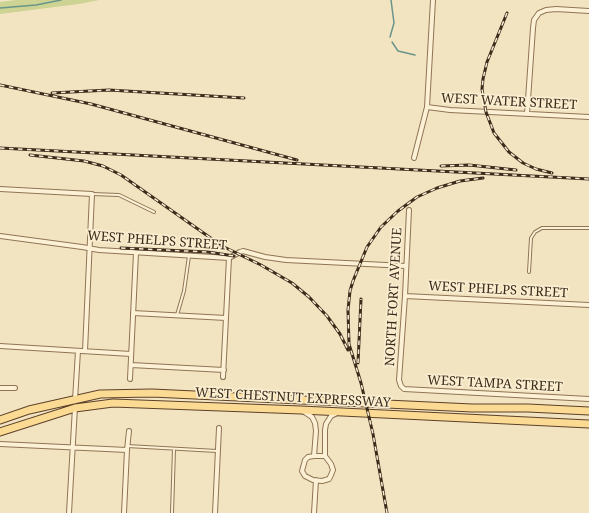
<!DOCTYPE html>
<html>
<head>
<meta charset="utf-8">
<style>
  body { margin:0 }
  canvas { display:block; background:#f3e4c1 }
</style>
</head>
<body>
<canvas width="589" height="513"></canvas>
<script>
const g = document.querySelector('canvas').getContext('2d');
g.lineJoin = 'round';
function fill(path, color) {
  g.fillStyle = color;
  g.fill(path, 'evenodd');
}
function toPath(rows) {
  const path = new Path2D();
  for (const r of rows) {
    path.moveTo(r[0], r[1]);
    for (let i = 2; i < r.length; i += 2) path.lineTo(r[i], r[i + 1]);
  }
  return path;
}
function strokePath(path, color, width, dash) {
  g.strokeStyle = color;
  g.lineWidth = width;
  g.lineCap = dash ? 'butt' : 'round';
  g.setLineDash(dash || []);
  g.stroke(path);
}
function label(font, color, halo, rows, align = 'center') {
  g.font = font + ' "Noto Serif",serif';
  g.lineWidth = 3.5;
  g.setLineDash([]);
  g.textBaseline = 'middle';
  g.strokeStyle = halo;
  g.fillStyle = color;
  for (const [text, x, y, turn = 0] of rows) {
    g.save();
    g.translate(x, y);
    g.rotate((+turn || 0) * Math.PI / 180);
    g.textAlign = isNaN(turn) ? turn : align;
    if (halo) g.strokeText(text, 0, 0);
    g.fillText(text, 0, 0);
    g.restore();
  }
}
const green = toPath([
  [16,0,99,0,79,4,0,14,0,2]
]);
const stream = toPath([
  [0,8,36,5,61,0],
  [390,37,394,23,391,0],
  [392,42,398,51,415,55]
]);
const service = toPath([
  [92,194,119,195,154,212],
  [529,272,531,238,535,232,542,228,589,228],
  [177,315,184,291,189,256],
  [127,446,217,451],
  [172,513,174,449]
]);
const minor = toPath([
  [427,107,450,110,589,117],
  [527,114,533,28,534,20,539,13,546,10,556,9,589,11],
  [414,158,427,107,433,0],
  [0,189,92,194,85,351],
  [409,210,405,296,399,380,401,386,404,389,589,399],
  [0,236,82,247,99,250,229,258,240,252,243,251,265,257,286,260,406,266],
  [405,296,589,305],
  [133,313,226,318],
  [0,346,131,354],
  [131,365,224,370],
  [223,377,229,258],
  [130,379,136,253],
  [0,388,15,388],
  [75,400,78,351],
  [303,411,312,417,315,423,316,431,314,456],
  [0,444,127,450],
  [325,456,314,456,308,457,305,460,302,471,305,476,313,480,322,481,329,479,331,475,333,470,331,464,325,456,325,430,326,424,331,416,337,413],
  [69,513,75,407],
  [124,513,127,450,129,431],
  [215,513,219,428],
  [314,513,316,480]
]);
const primary = toPath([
  [0,420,29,410,100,394,152,393,472,408,528,408,589,411],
  [0,432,75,408,113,403,301,410,589,424]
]);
const rail = toPath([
  [507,13,487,62,483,79,482,89,486,112,494,133,509,152,523,163,536,169,552,173],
  [0,85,91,104,297,160],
  [52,93,109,90,244,98],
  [0,148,589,179],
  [30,155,84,161,103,166,121,175,222,246,261,265,292,283,309,297,327,316,340,334,348,350],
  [441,166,469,165,516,170],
  [121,248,208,252,234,256],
  [358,363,361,299],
  [387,513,373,434,361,383,349,344,348,310,350,291,353,281,367,247,381,227,398,211,417,197,437,188,460,181,483,178]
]);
const streetNames = [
  ["WEST WATER STREET",509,102,3],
  ["WEST PHELPS STREET",157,241,4],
  ["WEST PHELPS STREET",498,290,3],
  ["NORTH FORT AVENUE",394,297,-87],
  ["WEST TAMPA STREET",495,384,3],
  ["WEST CHESTNUT EXPRESSWAY",293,398,3]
];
fill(green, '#ccd393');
strokePath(stream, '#69958a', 1.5);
strokePath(service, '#8f7456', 4);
strokePath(minor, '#8f7456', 6);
strokePath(primary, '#5c412a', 9);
strokePath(service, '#fdf1d5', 2);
strokePath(minor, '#fdf1d5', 4);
strokePath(primary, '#fbda94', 7);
strokePath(rail, '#3d2c1c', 3);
strokePath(rail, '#faeed1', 1.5, [4.5]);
label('13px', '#3d2c1c', '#faeed1', streetNames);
</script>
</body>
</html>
